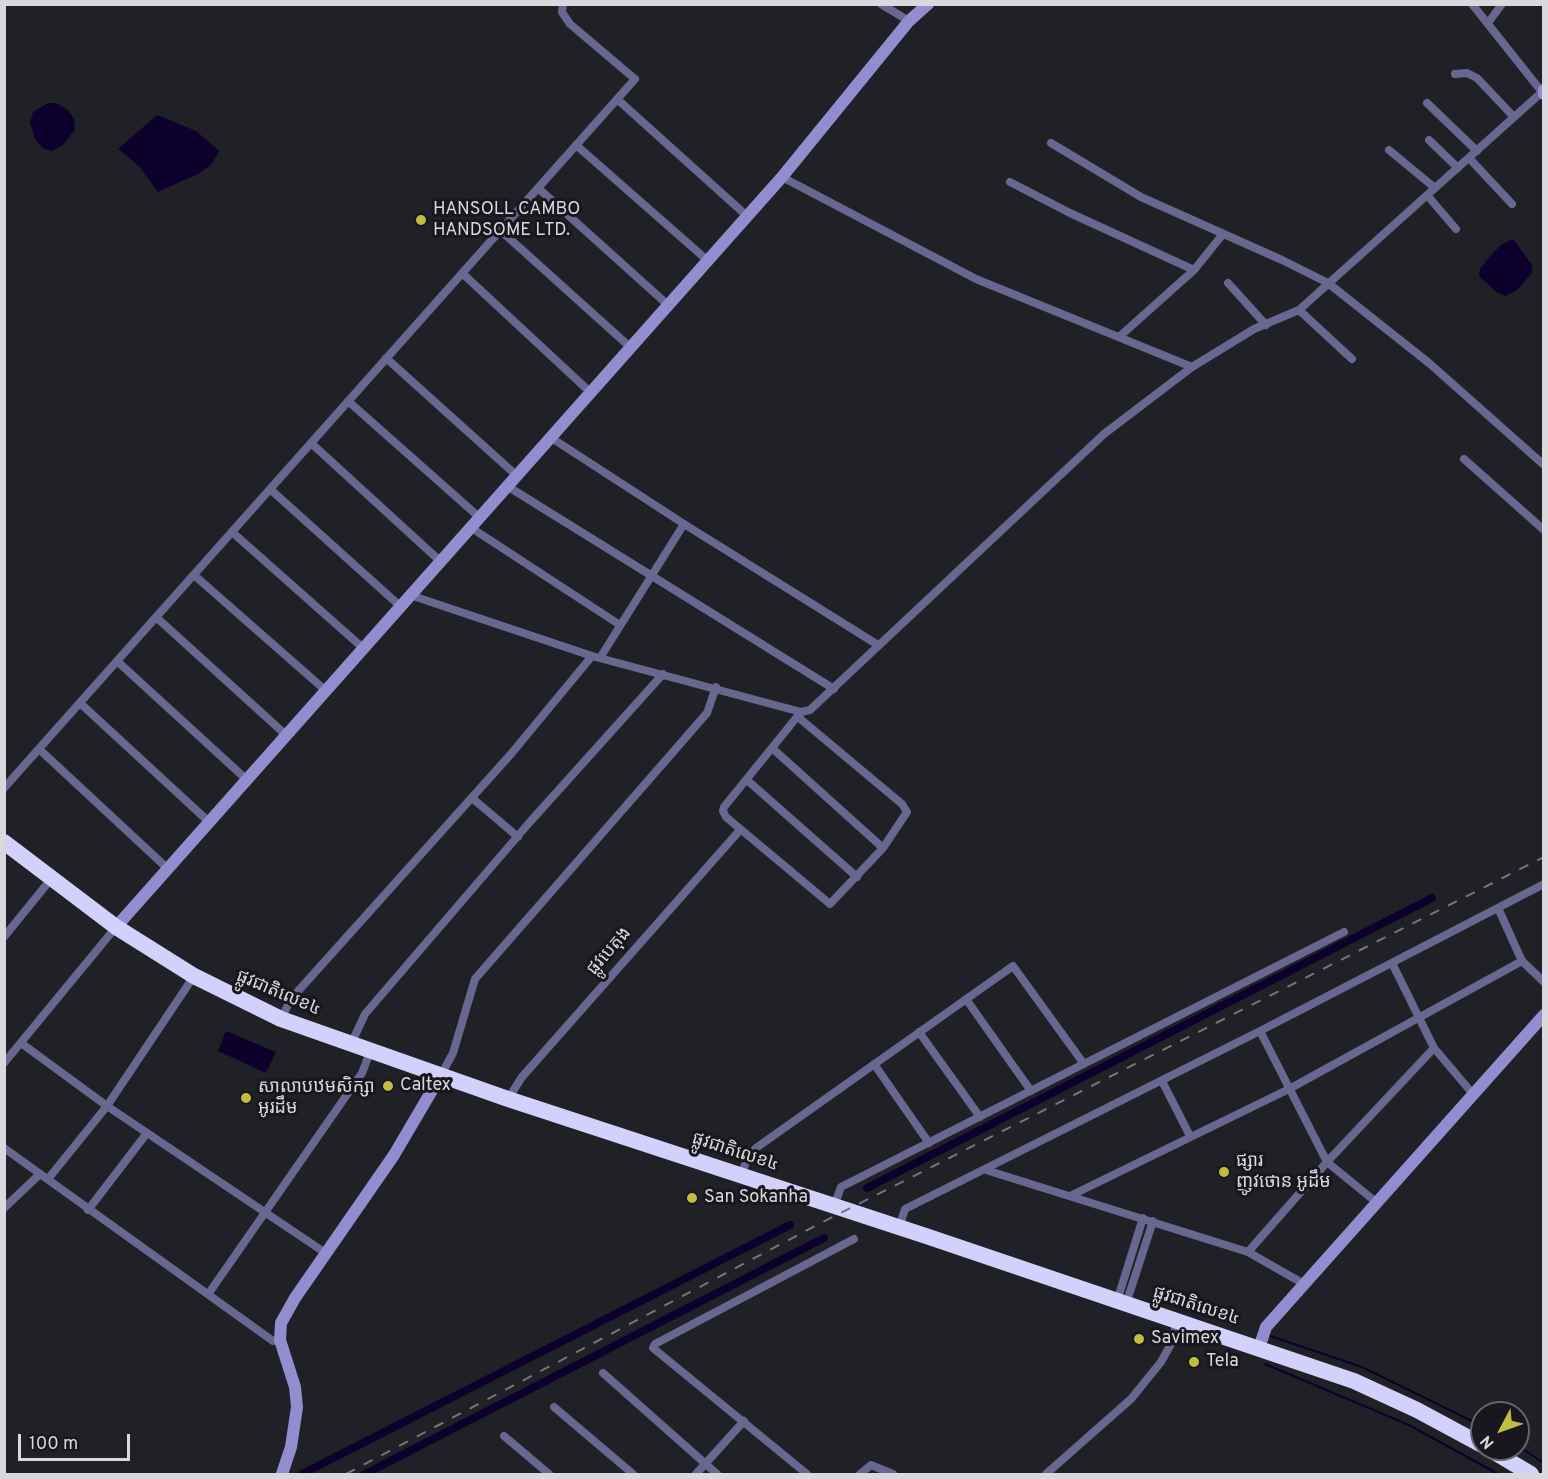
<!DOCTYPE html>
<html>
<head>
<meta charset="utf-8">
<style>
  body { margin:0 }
  #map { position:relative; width:1548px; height:1479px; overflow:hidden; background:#202027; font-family:Overpass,sans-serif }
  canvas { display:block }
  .frame { position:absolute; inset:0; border:6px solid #d8d8dd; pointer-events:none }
  .north { position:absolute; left:1470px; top:1401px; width:60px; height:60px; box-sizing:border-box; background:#17171d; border:2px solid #64646a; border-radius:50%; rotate:229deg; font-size:16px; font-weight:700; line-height:24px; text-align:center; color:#d8d8dd }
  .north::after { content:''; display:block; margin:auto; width:21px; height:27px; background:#c2bd3f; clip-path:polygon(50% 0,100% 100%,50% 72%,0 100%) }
  .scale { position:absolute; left:18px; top:1434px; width:112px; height:27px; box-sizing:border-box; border:3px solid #d8d8dd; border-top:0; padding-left:8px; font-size:18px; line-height:21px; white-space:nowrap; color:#d8d8dd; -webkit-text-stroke:4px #17171d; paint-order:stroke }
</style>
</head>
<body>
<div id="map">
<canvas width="1548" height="1479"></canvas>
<div class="frame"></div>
<div class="north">N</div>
<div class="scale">100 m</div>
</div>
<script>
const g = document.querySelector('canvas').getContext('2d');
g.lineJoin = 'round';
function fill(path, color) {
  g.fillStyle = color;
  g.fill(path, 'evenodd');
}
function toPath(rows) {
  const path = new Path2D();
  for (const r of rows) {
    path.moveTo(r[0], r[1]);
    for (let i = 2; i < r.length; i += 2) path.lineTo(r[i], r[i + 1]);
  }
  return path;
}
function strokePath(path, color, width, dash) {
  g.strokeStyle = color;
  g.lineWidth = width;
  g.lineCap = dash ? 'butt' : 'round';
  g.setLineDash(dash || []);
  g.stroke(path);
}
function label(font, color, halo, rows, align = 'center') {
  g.font = font + ' Overpass,"Noto Sans Khmer",sans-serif';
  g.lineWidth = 6;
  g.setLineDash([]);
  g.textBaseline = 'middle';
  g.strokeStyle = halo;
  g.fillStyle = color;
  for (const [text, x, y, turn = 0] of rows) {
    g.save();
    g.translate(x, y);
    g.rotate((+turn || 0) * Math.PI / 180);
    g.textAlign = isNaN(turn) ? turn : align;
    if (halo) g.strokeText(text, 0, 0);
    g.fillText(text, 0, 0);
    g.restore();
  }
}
const water = toPath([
  [48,103,56,103,68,110,74,119,75,130,63,145,52,151,44,149,36,141,30,123,33,112],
  [157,115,196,131,219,151,212,164,198,174,158,192,139,166,118,149],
  [1513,239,1532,265,1532,273,1517,290,1506,296,1496,292,1479,276,1480,269,1491,255,1502,244],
  [226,1031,276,1052,266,1073,218,1051]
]);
const stream = toPath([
  [1270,1336,1362,1367,1482,1426],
  [1265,1364,1409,1425,1498,1474],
  [1518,1446,1544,1463]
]);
const canal = toPath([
  [867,1188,1432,898],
  [302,1474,790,1225],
  [365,1474,824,1238]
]);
const street = toPath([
  [881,4,909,21],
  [1488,23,1502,4],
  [1455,74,1467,73,1477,78,1513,116],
  [617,99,747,216],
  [1427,103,1477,151],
  [1429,140,1458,168],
  [1051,143,1141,197,1282,260,1328,283,1429,363,1544,465],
  [576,145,707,260],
  [1389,150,1435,188],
  [1469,158,1512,204],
  [782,177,976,279,1192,367],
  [1010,182,1070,213,1194,270],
  [538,188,668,305],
  [1427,195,1456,229],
  [500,230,630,347],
  [462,273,590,392],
  [1228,283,1266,325],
  [1299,310,1352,359],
  [1119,337,1194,270,1223,234],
  [386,358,516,475],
  [348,401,479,517],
  [550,437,684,524,878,645],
  [311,443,440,561],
  [1464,459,1544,530],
  [507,486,834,689],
  [270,489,400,606],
  [470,527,620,625],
  [232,532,363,648],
  [194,575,325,690],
  [410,595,592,656,801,712,810,710,1104,434,1192,367,1254,329,1299,310,1542,92,1472,4],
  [156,617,286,735],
  [600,658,684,524],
  [117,661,246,779],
  [80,703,208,821],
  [798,717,902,804,907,812,883,848,830,904,726,817,723,811,724,807,801,712],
  [772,748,883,848],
  [39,749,167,868],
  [747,780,857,877],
  [4,788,635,79,570,24,562,12,563,4],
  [472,798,518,837],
  [1498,908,1522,961,1544,982],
  [4,937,51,879],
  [1392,963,1434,1048,1473,1094],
  [966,999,1031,1091],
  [281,1019,291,999,511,754,592,656],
  [1260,1031,1327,1162,1376,1202],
  [919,1032,980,1117],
  [21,1043,107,1106,327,1254],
  [351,1044,365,1014,529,823,663,674],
  [4,1063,116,927],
  [874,1064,929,1143],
  [441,1075,453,1053,475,979,707,713,716,687],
  [1162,1081,1190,1136],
  [508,1099,522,1077,740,830],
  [4,1148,273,1341,280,1340],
  [986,1170,1248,1252,1327,1162,1434,1048],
  [741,1176,748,1156,756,1148,1013,966,1084,1064],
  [48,1179,107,1106,194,976],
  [1070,1196,1289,1089,1522,961],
  [834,1206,841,1187,1344,932],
  [4,1208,40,1174],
  [88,1210,147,1133],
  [899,1228,905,1209,1260,1031,1544,884],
  [1248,1252,1304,1284],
  [209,1293,362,1073,370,1052],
  [1117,1301,1143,1218],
  [1126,1304,1153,1221],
  [603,1373,717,1474],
  [554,1407,633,1474],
  [504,1436,549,1474],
  [696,1474,744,1421],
  [807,1474,653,1348,655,1344,854,1239],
  [860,1474,871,1465,893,1474],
  [1046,1474,1131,1399,1161,1362,1171,1344,1177,1321]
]);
const secondary = toPath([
  [1544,90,1544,94],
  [116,927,782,177,909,21,928,4],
  [1259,1348,1266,1327,1544,1015],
  [282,1474,291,1447,297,1407,295,1387,280,1340,281,1323,295,1298,394,1155,441,1075]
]);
const highway = toPath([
  [4,842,116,927,194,976,281,1019,508,1099,929,1237,1354,1381,1417,1410,1482,1445],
  [1489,1449,1531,1474]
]);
const rail = toPath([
  [346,1474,815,1226,1544,857]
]);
const markers = [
  [421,220,6,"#c2bd3f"],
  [388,1086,6,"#c2bd3f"],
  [246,1098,6,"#c2bd3f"],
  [1224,1172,6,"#c2bd3f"],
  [692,1198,6,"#c2bd3f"],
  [1139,1339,6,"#c2bd3f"],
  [1194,1362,6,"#c2bd3f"]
];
const poiNames = [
  ["HANSOLL CAMBO",433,210],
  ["HANDSOME LTD.",433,231],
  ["Caltex",400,1086],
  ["សាលាបឋមសិក្សា",258,1088],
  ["អូរដឹម",258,1109],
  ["ផ្សារ",1236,1162],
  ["ញូវថោន អូដឹម",1236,1183],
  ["San Sokanha",704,1198],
  ["Savimex",1151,1339],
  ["Tela",1206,1362]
];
const streetNames = [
  ["ផ្លូវបេតុង",610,952,-49],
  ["ផ្លូវជាតិលេខ៤",278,994,23],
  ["ផ្លូវជាតិលេខ៤",735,1153,18],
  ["ផ្លូវជាតិលេខ៤",1196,1307,18]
];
fill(water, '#0d002d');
strokePath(stream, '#0d002d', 2);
strokePath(canal, '#0d002d', 8);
strokePath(street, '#696690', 8);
strokePath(secondary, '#938dd0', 12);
strokePath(highway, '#d3d0fb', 16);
strokePath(rail, '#75757b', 2, [10, 10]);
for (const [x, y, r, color] of markers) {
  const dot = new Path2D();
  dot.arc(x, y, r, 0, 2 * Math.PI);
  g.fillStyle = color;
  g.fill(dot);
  strokePath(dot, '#17171d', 2);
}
label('18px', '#d8d8dd', '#17171d', poiNames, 'left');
label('18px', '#d8d8dd', '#17171d', streetNames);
</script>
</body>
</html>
